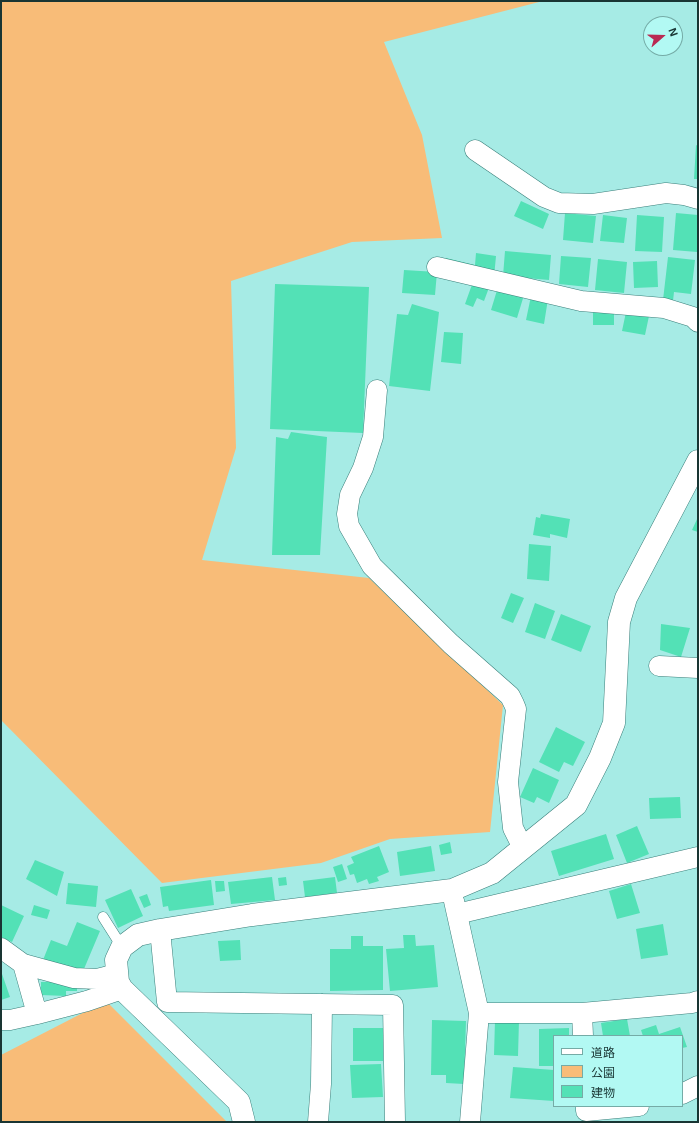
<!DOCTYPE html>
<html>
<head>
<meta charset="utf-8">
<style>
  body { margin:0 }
  #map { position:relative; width:699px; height:1123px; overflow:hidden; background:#a6ebe5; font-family:Arial,"Noto Sans JP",sans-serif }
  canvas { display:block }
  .frame { position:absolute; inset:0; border:2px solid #193533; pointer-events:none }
  .legend { position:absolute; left:553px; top:1035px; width:130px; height:72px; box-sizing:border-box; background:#b2f9f3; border:1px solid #75aba6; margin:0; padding:5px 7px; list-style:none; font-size:12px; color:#193533 }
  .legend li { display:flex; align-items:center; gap:8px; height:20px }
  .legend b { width:20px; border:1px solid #75aba6 }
  .north { position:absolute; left:643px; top:16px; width:40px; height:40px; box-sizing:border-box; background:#b2f9f3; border:1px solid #75aba6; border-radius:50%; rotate:70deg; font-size:11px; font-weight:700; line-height:16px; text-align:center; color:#193533 }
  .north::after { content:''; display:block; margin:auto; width:14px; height:18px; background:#b92a53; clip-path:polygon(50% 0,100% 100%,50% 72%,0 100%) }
</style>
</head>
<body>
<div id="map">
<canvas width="699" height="1123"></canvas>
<div class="frame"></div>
<ul class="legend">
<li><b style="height:5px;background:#fff"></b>道路</li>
<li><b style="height:11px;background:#f8bc78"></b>公園</li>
<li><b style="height:11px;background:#53e1b6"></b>建物</li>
</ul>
<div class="north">N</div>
</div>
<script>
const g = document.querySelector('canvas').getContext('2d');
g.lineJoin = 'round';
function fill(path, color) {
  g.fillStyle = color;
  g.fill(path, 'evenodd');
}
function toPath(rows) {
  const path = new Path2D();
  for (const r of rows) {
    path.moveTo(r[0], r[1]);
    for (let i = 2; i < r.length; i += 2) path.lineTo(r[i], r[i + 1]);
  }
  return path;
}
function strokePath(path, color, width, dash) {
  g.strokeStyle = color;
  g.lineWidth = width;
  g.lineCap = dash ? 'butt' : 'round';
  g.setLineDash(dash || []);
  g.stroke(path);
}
const green = toPath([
  [1,1,543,1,384,42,422,135,442,238,352,242,231,281,236,448,202,560,369,578,503,705,490,832,390,839,321,863,162,883,1,720],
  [106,1001,227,1122,1,1122,1,1055]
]);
const building = toPath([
  [696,145,698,146,698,179,694,179],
  [521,201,549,214,543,229,514,216],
  [565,213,596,216,593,243,563,240],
  [676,213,698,215,697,252,673,250],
  [603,215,627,218,624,243,600,241],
  [637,215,664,217,662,252,635,251],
  [505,251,551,255,549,280,503,276],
  [476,253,496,256,494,277,445,264,446,258,475,265],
  [561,256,591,258,588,287,559,284],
  [668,257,695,260,691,294,674,292,673,301,663,300],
  [598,259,627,262,624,293,595,290],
  [657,261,658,287,634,288,633,262],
  [404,270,437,272,435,295,402,293],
  [474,279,490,285,484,301,477,298,473,307,465,304],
  [275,284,369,287,363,433,270,429],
  [498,287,524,295,517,318,491,310],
  [531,296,548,299,544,324,526,320],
  [412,304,439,312,430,391,389,386,397,314,408,315],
  [593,310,614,310,614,325,593,325],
  [626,312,649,316,645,335,622,331],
  [444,332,463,333,461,364,441,362],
  [291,432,327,437,320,555,272,555,276,437,288,439],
  [541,514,570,519,567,538,550,534,550,538,533,535,536,517,540,518],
  [698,517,698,532,692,530],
  [529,544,551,546,549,581,527,579],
  [511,593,524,598,513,623,501,618],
  [535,603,555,611,545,639,525,632],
  [561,614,591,626,581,652,551,640],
  [661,624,690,628,681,657,660,650],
  [556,727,585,742,573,766,564,762,559,772,539,762],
  [533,768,559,780,549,803,537,797,534,803,520,797],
  [680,797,681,818,650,819,649,798],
  [637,826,649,854,627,863,616,835],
  [606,834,614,859,559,876,551,851],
  [450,842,452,853,441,855,439,845],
  [379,846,389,872,377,877,379,881,369,884,367,879,357,883,354,874,350,875,347,866,354,863,351,857],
  [431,846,435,871,400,876,397,852],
  [35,860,64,872,57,896,26,879],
  [342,864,347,879,338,882,333,867],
  [272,877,275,900,231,904,228,882],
  [286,877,287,885,279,886,278,878],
  [335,877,337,893,305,897,303,881],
  [211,880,214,905,169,911,168,906,163,907,160,887],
  [215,881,224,881,225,891,216,892],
  [68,883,98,886,96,907,66,904],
  [631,884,640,913,617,919,609,891],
  [131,889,143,916,118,928,105,900],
  [147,894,151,905,144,908,139,897],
  [1,905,24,916,12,942,1,937],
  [34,905,50,910,47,919,31,915],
  [77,922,100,931,81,976,43,960,51,940,67,946],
  [663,924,668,955,641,959,636,929],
  [403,935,415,935,416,946,434,945,438,987,390,991,386,949,404,948],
  [351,936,363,936,363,946,383,946,383,990,330,991,330,949,351,949],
  [240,940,241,960,220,961,218,941],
  [1,971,10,997,1,1000],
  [41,982,77,982,77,991,66,991,66,996,41,995],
  [627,1019,630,1036,603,1036,601,1023],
  [432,1020,466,1021,464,1084,446,1083,446,1075,431,1075],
  [495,1020,519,1020,518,1056,494,1055],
  [656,1025,659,1034,680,1027,687,1047,682,1048,682,1036,643,1036,641,1030],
  [353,1028,383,1028,383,1061,353,1061],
  [569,1028,569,1036,554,1036,554,1066,539,1066,539,1029],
  [381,1064,383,1097,352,1098,350,1065],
  [513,1067,554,1070,554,1101,510,1098]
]);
const service = toPath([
  [103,917,122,947]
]);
const minor = toPath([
  [475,150,544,197,559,203,593,204,666,193,684,195,698,199],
  [437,267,581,301,664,308,693,317,698,322],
  [377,390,373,437,363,468,350,495,347,514,349,526,372,566,451,644,510,696,514,704,516,709,508,782,513,828,523,848],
  [659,666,698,668],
  [454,901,479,1013,470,1122],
  [457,914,698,857],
  [160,930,167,1002,393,1005,395,1122],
  [1,948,23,964,37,1014],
  [23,964,74,978,97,979,117,974],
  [479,1013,582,1013,692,1003,698,1001],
  [582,1013,583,1036],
  [1,1020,10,1020,37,1014,87,1001,122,989],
  [682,1094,698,1086],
  [586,1106,586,1111,639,1106],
  [318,1122,321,1084,322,1004]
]);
const tertiary = toPath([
  [244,1122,239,1102,122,989,118,982,116,960,122,947,138,935,160,930,252,915,452,890,492,873,576,805,600,758,614,723,619,622,626,598,698,461]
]);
fill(green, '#f8bc78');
fill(building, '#53e1b6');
strokePath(service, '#3a7f7a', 11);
strokePath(minor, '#3a7f7a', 21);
strokePath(tertiary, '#3a7f7a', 23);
strokePath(service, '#fff', 10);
strokePath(minor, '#fff', 20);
strokePath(tertiary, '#fff', 22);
</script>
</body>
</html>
